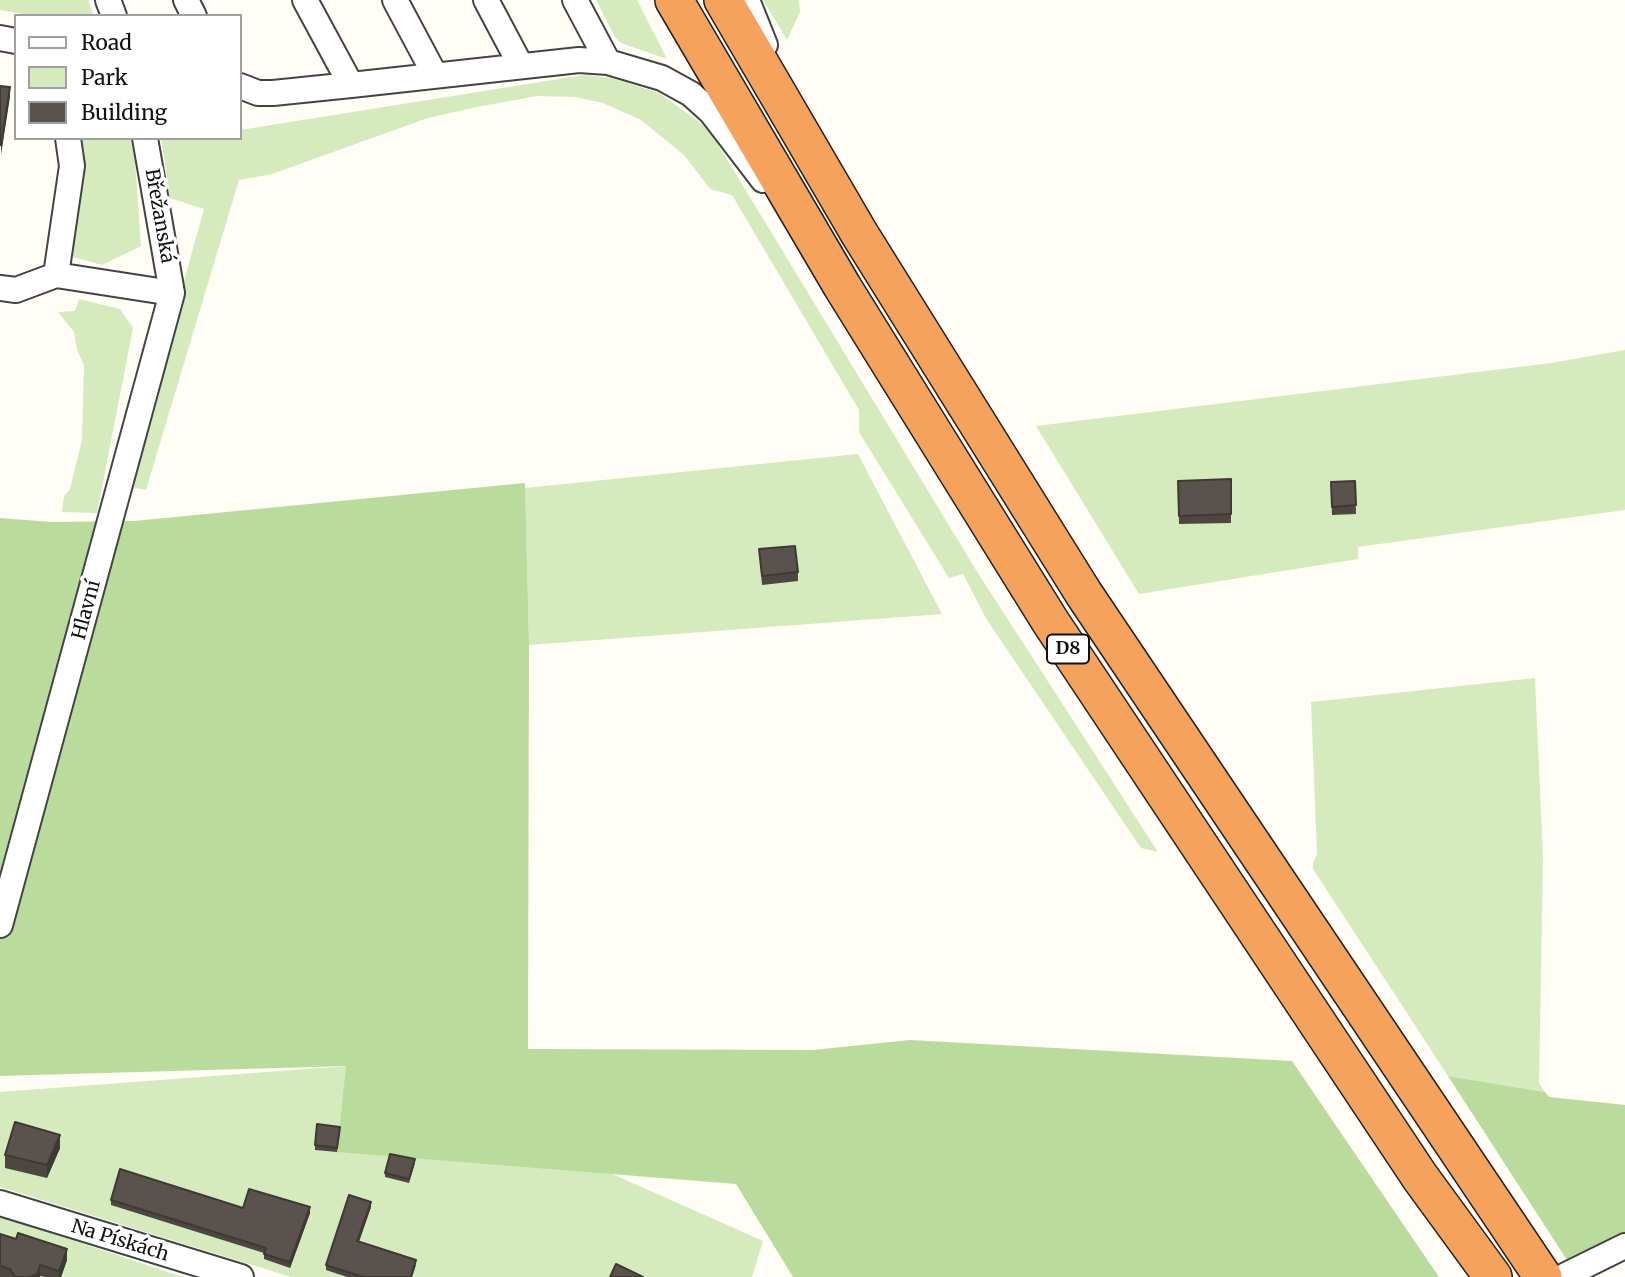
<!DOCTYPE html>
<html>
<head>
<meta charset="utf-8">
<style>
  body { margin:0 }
  #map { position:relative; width:1625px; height:1277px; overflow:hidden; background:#fffdf5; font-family:Merriweather,serif }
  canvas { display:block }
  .legend { position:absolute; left:14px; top:14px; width:228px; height:126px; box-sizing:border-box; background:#fff; border:2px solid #a0a0a0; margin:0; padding:9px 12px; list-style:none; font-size:21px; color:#111 }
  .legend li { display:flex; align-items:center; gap:14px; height:35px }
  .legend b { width:35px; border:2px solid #a0a0a0 }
</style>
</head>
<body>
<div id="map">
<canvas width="1625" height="1277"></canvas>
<ul class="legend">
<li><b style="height:9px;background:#fff"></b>Road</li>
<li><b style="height:19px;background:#d5ebbd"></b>Park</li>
<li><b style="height:19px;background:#5a524d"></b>Building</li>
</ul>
</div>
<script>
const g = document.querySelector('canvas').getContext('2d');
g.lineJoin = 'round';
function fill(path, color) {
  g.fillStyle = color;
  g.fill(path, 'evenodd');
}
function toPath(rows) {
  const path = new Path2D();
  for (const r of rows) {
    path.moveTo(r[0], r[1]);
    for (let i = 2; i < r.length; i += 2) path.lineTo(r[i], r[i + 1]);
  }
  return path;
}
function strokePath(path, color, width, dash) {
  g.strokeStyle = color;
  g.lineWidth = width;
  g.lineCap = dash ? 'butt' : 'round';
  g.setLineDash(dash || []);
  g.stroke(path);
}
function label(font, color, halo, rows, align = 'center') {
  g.font = font + ' Merriweather,serif';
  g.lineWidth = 7;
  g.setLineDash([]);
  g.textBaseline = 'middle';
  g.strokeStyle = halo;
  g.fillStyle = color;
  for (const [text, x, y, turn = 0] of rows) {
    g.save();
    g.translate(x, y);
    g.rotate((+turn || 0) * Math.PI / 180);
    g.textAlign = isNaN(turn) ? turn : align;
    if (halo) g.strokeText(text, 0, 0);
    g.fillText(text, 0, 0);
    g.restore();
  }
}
const green = toPath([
  [0,0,88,0,94,16,34,16,0,10],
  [596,0,637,0,667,59,621,43,615,37],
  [763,0,799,0,800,12,787,40],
  [584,75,612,78,659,93,708,128,976,570,1158,852,1141,848,987,620,963,574,949,578,859,432,859,410,732,195,710,189,684,155,641,120,603,103,575,97,537,96,477,107,428,118,272,174,239,180,146,490,127,486,204,209,170,198,161,138,240,138,240,130],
  [77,138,130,138,135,160,141,246,102,265,69,256,85,169],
  [79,299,120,309,133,328,97,513,62,512,64,496,70,489,82,440,84,365,77,350,74,332,58,312,75,311],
  [1625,350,1625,510,1358,547,1358,559,1139,594,1036,426,1551,363],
  [858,454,942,614,529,645,525,488],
  [1535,678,1543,858,1539,1083,1545,1092,1448,1076,1313,869,1313,863,1317,855,1311,702],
  [347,1066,340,1131,315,1150,601,1169,763,1241,752,1277,291,1277,0,1187,0,1092],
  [0,1216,183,1277,0,1277]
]);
const forest = toPath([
  [525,483,529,645,528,1049,813,1050,910,1040,1292,1061,1439,1277,793,1277,736,1184,337,1152,346,1066,0,1076,0,518,52,522,134,521],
  [1448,1076,1545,1092,1549,1097,1625,1105,1625,1233,1567,1260]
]);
const minor = toPath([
  [108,0,114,16],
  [186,0,194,16],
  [305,0,351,85,579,60,608,62],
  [395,0,435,75],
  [486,0,521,66],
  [575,0,608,62,662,78,691,94,711,112,763,180],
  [747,0,765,45],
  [0,38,16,41],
  [240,86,258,93,273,93,351,85],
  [56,275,72,166,68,138],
  [0,288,16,290,56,275,172,293],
  [0,925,172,293,145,138],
  [0,1203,241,1277],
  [1562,1277,1625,1246]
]);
const highway = toPath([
  [674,0,842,286,1050,621,1420,1177,1493,1277],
  [723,0,859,233,1084,594,1543,1277]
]);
const wall = toPath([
  [1231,479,1231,523,1179,524,1178,481],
  [1355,481,1356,514,1332,515,1331,482],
  [759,549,798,572,798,581,762,585],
  [340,1131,337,1152,315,1150,315,1145],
  [60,1148,47,1178,5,1168,5,1155],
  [415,1163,409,1183,385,1177,385,1173],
  [111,1200,243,1208,310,1213,290,1268,264,1259,264,1253,111,1205],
  [371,1207,359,1242,416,1265,412,1277,347,1277,326,1270,326,1265],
  [0,1234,67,1260,61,1277,45,1277,40,1276,40,1277,0,1277]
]);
const shadedWall = toPath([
  [10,87,10,97,1,155,1,145],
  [60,1135,60,1148,47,1178,47,1165],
  [371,1202,371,1207,357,1246,357,1241],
  [310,1207,310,1213,290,1268,290,1262],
  [67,1249,67,1260,61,1277,59,1277,59,1271],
  [40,1265,40,1277,30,1277]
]);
const building = toPath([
  [0,86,10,87,1,145,0,145,0,86],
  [1231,479,1231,514,1179,516,1178,481,1231,479],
  [1355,481,1356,505,1332,507,1331,482,1355,481],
  [795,546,798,572,762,576,759,549,795,546],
  [15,1122,60,1135,47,1165,5,1155,15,1122],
  [317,1124,340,1127,337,1148,315,1145,317,1124],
  [390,1154,415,1159,409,1179,385,1173,390,1154],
  [120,1169,243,1208,249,1189,310,1207,290,1262,264,1254,266,1248,111,1200,120,1169],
  [349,1195,371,1202,357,1241,416,1260,411,1277,363,1277,326,1265,349,1195],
  [18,1233,67,1249,59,1271,40,1265,37,1274,30,1277,15,1277,10,1269,0,1266,0,1234,16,1239,18,1233],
  [616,1264,643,1277,610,1277,616,1264]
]);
const shields = [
  [1068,649,42]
];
const shieldNames = [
  ["D8",1068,649]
];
const streetNames = [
  ["Břežanská",159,216,80],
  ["Hlavní",87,610,-75],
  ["Na Pískách",120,1241,17]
];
fill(green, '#d5ebbd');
fill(forest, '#b9dc9c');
strokePath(minor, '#444', 28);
strokePath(highway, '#222', 40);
strokePath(minor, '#fff', 24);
strokePath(highway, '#f5a25d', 37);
fill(wall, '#4d4742');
fill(shadedWall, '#3f3936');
fill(building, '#5a524d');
strokePath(building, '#3f3936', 2);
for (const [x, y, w] of shields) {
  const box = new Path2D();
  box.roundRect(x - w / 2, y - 14.5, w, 29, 5);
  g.fillStyle = '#fff';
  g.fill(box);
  strokePath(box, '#111', 2);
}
label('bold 18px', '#111', null, shieldNames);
label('19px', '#111', '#fff', streetNames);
</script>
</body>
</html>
